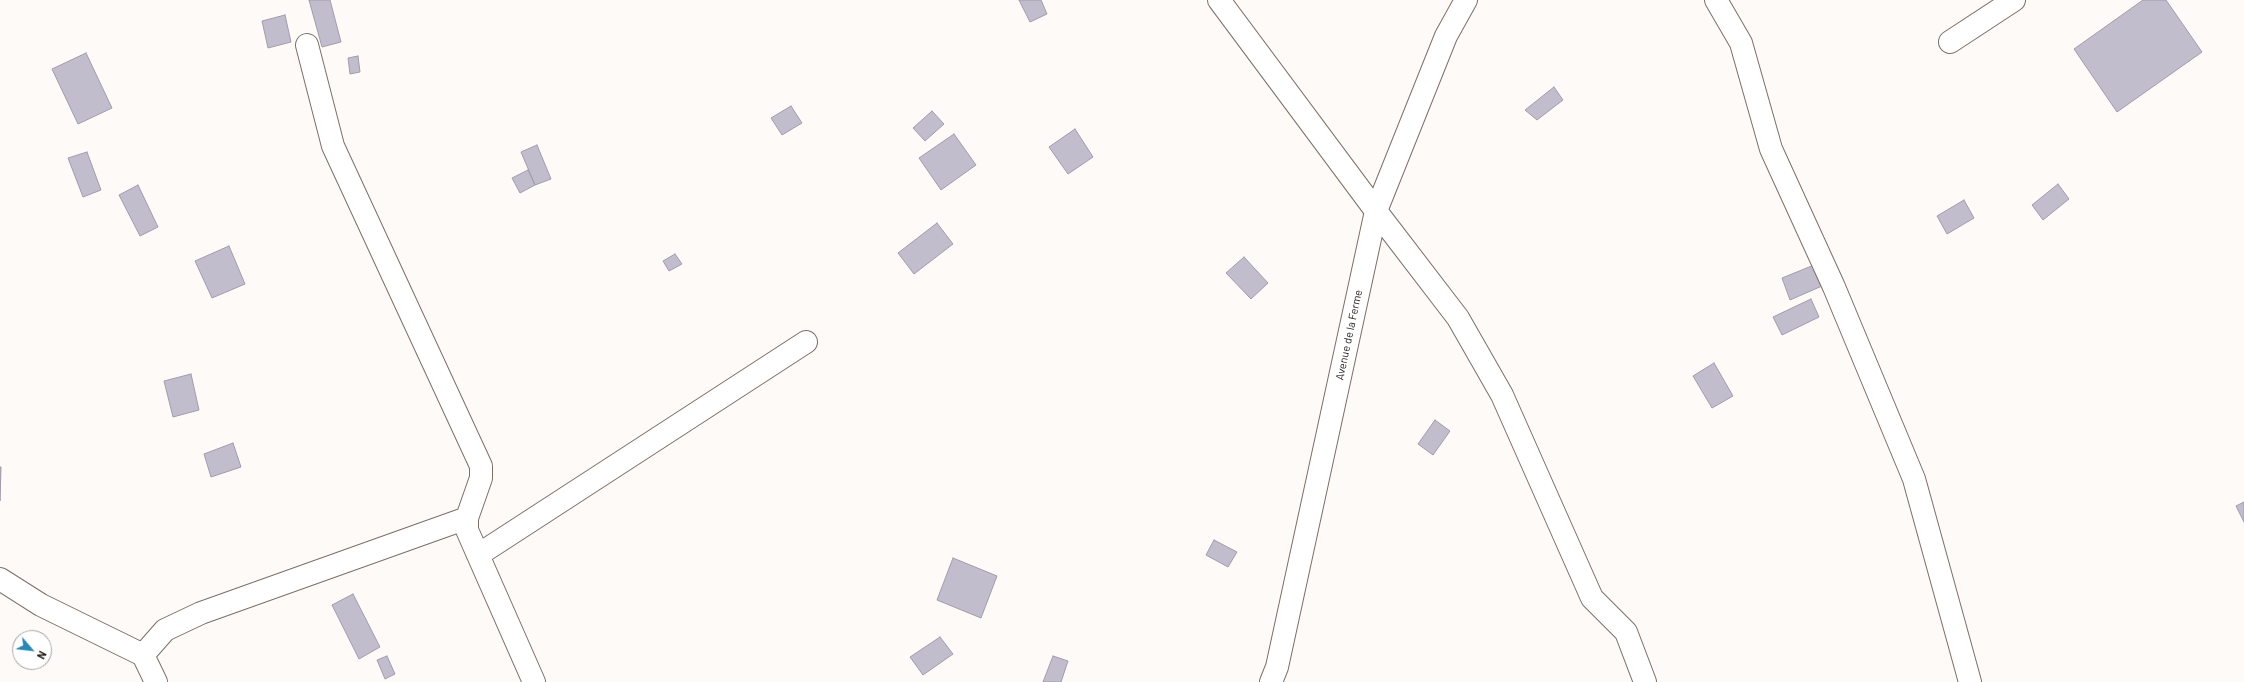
<!DOCTYPE html>
<html>
<head>
<meta charset="utf-8">
<style>
  body { margin:0 }
  #map { position:relative; width:2244px; height:682px; overflow:hidden; background:#fefaf8; font-family:Barlow,sans-serif }
  canvas { display:block }
  .north { position:absolute; left:12px; top:630px; width:40px; height:40px; box-sizing:border-box; background:#fff; border:1px solid #a7a4a3; border-radius:50%; rotate:118deg; font-size:11px; font-weight:700; line-height:16px; text-align:center; color:#221b18 }
  .north::after { content:''; display:block; margin:auto; width:14px; height:18px; background:#2887b3; clip-path:polygon(50% 0,100% 100%,50% 72%,0 100%) }
</style>
</head>
<body>
<div id="map">
<canvas width="2244" height="682"></canvas>
<div class="north">N</div>
</div>
<script>
const g = document.querySelector('canvas').getContext('2d');
g.lineJoin = 'round';
function fill(path, color) {
  g.fillStyle = color;
  g.fill(path, 'evenodd');
}
function toPath(rows) {
  const path = new Path2D();
  for (const r of rows) {
    path.moveTo(r[0], r[1]);
    for (let i = 2; i < r.length; i += 2) path.lineTo(r[i], r[i + 1]);
  }
  return path;
}
function strokePath(path, color, width, dash) {
  g.strokeStyle = color;
  g.lineWidth = width;
  g.lineCap = dash ? 'butt' : 'round';
  g.setLineDash(dash || []);
  g.stroke(path);
}
function label(font, color, halo, rows, align = 'center') {
  g.font = font + ' Barlow,sans-serif';
  g.lineWidth = 4;
  g.setLineDash([]);
  g.textBaseline = 'middle';
  g.strokeStyle = halo;
  g.fillStyle = color;
  for (const [text, x, y, turn = 0] of rows) {
    g.save();
    g.translate(x, y);
    g.rotate((+turn || 0) * Math.PI / 180);
    g.textAlign = isNaN(turn) ? turn : align;
    if (halo) g.strokeText(text, 0, 0);
    g.fillText(text, 0, 0);
    g.restore();
  }
}
const building = toPath([
  [309,0,330,0,341,42,322,47,309,0],
  [1019,0,1041,0,1047,14,1030,22,1019,0],
  [2143,0,2166,0,2202,52,2117,112,2074,49,2143,0],
  [285,15,291,42,268,48,262,21,285,15],
  [86,53,112,108,78,124,52,69,86,53],
  [358,56,360,72,350,74,348,58,358,56],
  [1554,87,1563,100,1537,120,1525,110,1554,87],
  [791,106,802,123,782,135,771,118,791,106],
  [932,111,944,124,925,141,913,128,932,111],
  [1075,129,1093,157,1068,174,1049,147,1075,129],
  [954,134,976,165,941,190,919,158,954,134],
  [537,145,551,179,535,185,521,152,537,145],
  [87,152,101,190,83,197,68,158,87,152],
  [528,170,535,185,520,193,512,178,528,170],
  [2058,184,2069,199,2043,220,2032,205,2058,184],
  [138,185,158,227,140,236,119,195,138,185],
  [1964,200,1974,218,1947,234,1937,216,1964,200],
  [937,223,953,244,914,274,898,253,937,223],
  [229,246,245,284,212,298,195,261,229,246],
  [675,254,682,264,669,271,663,261,675,254],
  [1244,257,1268,283,1251,299,1226,273,1244,257],
  [1814,265,1822,286,1790,300,1782,278,1814,265],
  [1811,299,1819,317,1782,335,1773,317,1811,299],
  [1714,363,1733,396,1712,408,1693,376,1714,363],
  [191,374,199,410,173,417,164,381,191,374],
  [1435,420,1450,431,1433,455,1418,444,1435,420],
  [233,443,241,467,211,477,204,454,233,443],
  [0,467,1,467,0,501,0,467],
  [2244,502,2244,522,2236,506,2244,502],
  [1214,540,1237,552,1228,567,1206,555,1214,540],
  [953,558,997,576,981,618,937,600,953,558],
  [353,594,380,647,359,659,332,605,353,594],
  [940,637,953,654,923,675,910,657,940,637],
  [387,656,395,674,385,679,377,660,387,656],
  [1053,656,1068,661,1061,682,1043,682,1053,656]
]);
const street = toPath([
  [1219,0,1376,211,1458,318,1502,395,1592,598,1626,632,1645,682],
  [1716,0,1741,43,1771,149,1834,287,1914,479,1970,682],
  [1950,42,2014,0],
  [307,45,333,146,481,466,481,478,467,518,467,530,534,682],
  [478,555,806,342],
  [0,579,41,605,143,655,165,630,201,613,467,518],
  [143,655,156,682],
  [1271,682,1277,667,1376,211,1446,36,1466,0]
]);
const streetNames = [
  ["Avenue de la Ferme",1349,335,-78]
];
fill(building, '#c1bdcd');
strokePath(building, '#a19cac', 1);
strokePath(street, '#7e6f66', 24);
strokePath(street, '#fff', 22);
label('11px', '#221b18', '#fff', streetNames);
</script>
</body>
</html>
